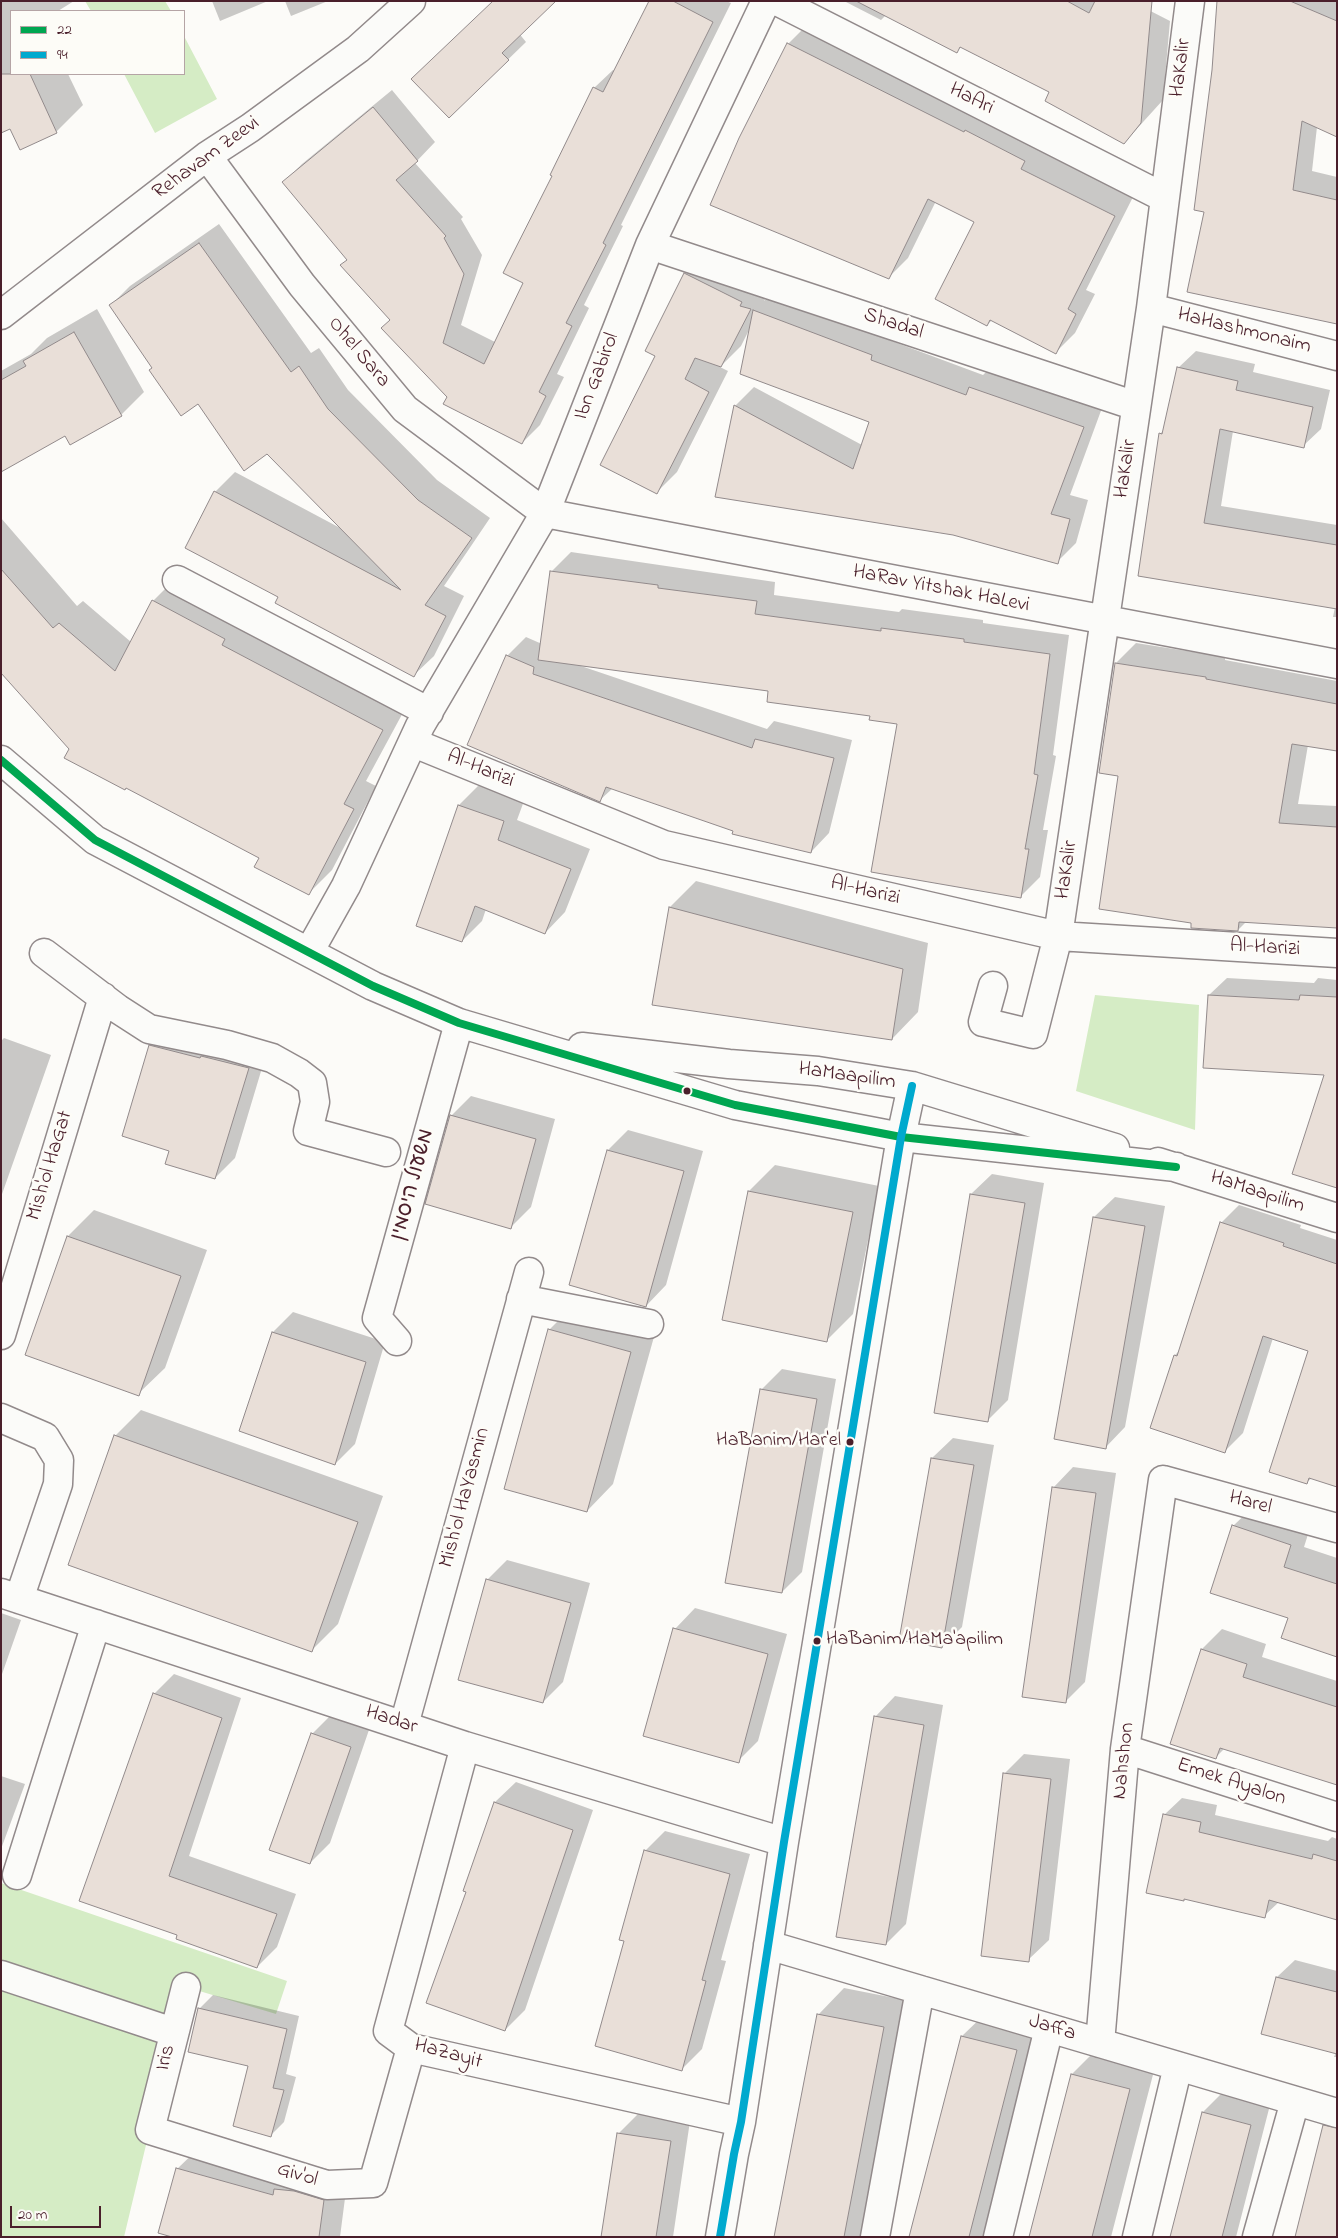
<!DOCTYPE html>
<html>
<head>
<meta charset="utf-8">
<style>
  body { margin:0 }
  #map { position:relative; width:1338px; height:2238px; overflow:hidden; background:#fcfbf8; font-family:"Indie Flower",sans-serif }
  canvas { display:block }
  .frame { position:absolute; inset:0; border:2px solid #4a1f2b; pointer-events:none }
  .legend { position:absolute; left:10px; top:10px; width:175px; height:65px; box-sizing:border-box; background:#fdfcf7; border:1px solid #b5a4a5; margin:0; padding:6px 9px; list-style:none; font-size:15px; color:#4a1f2b }
  .legend li { display:flex; align-items:center; gap:10px; height:25px }
  .legend b { width:25px; border:1px solid #b5a4a5 }
  .scale { position:absolute; left:10px; top:2206px; width:91px; height:22px; box-sizing:border-box; border:2px solid #4a1f2b; border-top:0; padding-left:6px; font-size:15px; line-height:18px; white-space:nowrap; color:#4a1f2b; -webkit-text-stroke:4px #fdfcf7; paint-order:stroke }
</style>
</head>
<body>
<div id="map">
<canvas width="1338" height="2238"></canvas>
<div class="frame"></div>
<ul class="legend">
<li><b style="height:6px;background:#00a651"></b>22</li>
<li><b style="height:6px;background:#00a9ce"></b>94</li>
</ul>
<div class="scale">20 m</div>
</div>
<script>
const g = document.querySelector('canvas').getContext('2d');
g.lineJoin = 'round';
function fill(path, color) {
  g.fillStyle = color;
  g.fill(path, 'evenodd');
}
function toPath(rows) {
  const path = new Path2D();
  for (const r of rows) {
    path.moveTo(r[0], r[1]);
    for (let i = 2; i < r.length; i += 2) path.lineTo(r[i], r[i + 1]);
  }
  return path;
}
function strokePath(path, color, width, dash) {
  g.strokeStyle = color;
  g.lineWidth = width;
  g.lineCap = dash ? 'butt' : 'round';
  g.setLineDash(dash || []);
  g.stroke(path);
}
function label(font, color, halo, rows, align = 'center') {
  g.font = font + ' "Indie Flower","Playpen Sans Hebrew",sans-serif';
  g.lineWidth = 5;
  g.setLineDash([]);
  g.textBaseline = 'middle';
  g.strokeStyle = halo;
  g.fillStyle = color;
  for (const [text, x, y, turn = 0] of rows) {
    g.save();
    g.translate(x, y);
    g.rotate((+turn || 0) * Math.PI / 180);
    g.textAlign = isNaN(turn) ? turn : align;
    if (halo) g.strokeText(text, 0, 0);
    g.fillText(text, 0, 0);
    g.restore();
  }
}
const green = toPath([
  [85,1,165,1,171,11,91,11],
  [184,36,217,99,155,133,124,74,184,74],
  [1095,995,1199,1005,1195,1130,1076,1091],
  [1,1883,287,1981,276,2014,186,1987,173,2032,124,2237,1,2237]
]);
const shadow = toPath([
  [1,1,74,1,58,11,11,11,11,74,68,74,83,105,56,132,20,148,11,127,1,131],
  [212,1,268,1,220,21],
  [285,1,328,1,291,16],
  [493,1,526,42,449,117],
  [651,1,726,1,731,3,621,225,623,226,584,305,589,308,557,374,564,377,540,425,522,443,448,397,348,259,284,182,302,164,392,90,435,142,415,163,463,217,461,219,482,255,461,325,495,342,525,283,554,176,594,88,613,70,615,71],
  [844,1,1131,1,1170,21,1163,100,1124,143,1051,91,962,46,957,51,886,15,881,20],
  [1219,1,1337,1,1337,136,1317,127,1312,171,1337,177,1337,323,1206,211],
  [807,25,1044,141,1040,150,1133,197,1086,290,1095,294,1075,333,1056,352,992,320,987,325,976,221,936,201,908,258,889,277,788,44],
  [219,224,311,353,319,348,348,390,437,480,490,518,444,586,464,596,434,656,414,675,280,597,215,492,235,472,342,529,268,453,153,367,111,305,130,286],
  [705,254,770,289,764,301,773,292,891,336,889,340,983,375,989,369,1102,408,1070,495,1088,500,1076,543,1057,562,953,534,735,406,754,387,862,445,871,422,750,328,741,346,720,367,728,371,677,472,657,492,657,356,685,274],
  [97,309,144,392,121,415,65,434,1,471,1,371,31,354,47,338],
  [1196,351,1255,364,1253,372,1330,390,1321,429,1303,446,1233,431,1221,506,1337,525,1337,617,1333,617,1335,607,1139,575,1160,434,1165,429,1178,368],
  [1,518,77,606,83,601,131,642,153,601,176,578,406,707,366,781,376,786,332,870,309,893,260,858,70,749,1,671],
  [571,552,775,582,774,595,899,612,902,609,983,620,983,623,1069,635,1053,755,1056,756,1043,830,1048,830,1040,877,1020,897,899,723,770,689,581,666,767,729,774,721,852,740,829,833,811,852,734,830,613,788,600,800,507,656,526,637,542,644,552,571],
  [1136,643,1225,657,1225,660,1337,681,1337,750,1308,745,1298,804,1337,806,1337,927,1246,922,1238,930,1193,922,1120,774,1116,663],
  [479,785,524,801,517,820,590,849,565,912,545,933,486,909,482,921,462,941,459,805],
  [696,881,928,943,918,1012,892,1039,670,907],
  [1227,978,1314,983,1318,978,1337,980,1337,1186,1326,1074,1209,995],
  [171,1026,268,1048,235,1158,215,1178,170,1150,151,1046],
  [4,1038,51,1055,1,1197,1,1041],
  [471,1096,555,1119,531,1207,511,1227,451,1116],
  [628,1130,703,1151,666,1285,646,1306,608,1150],
  [775,1165,879,1186,853,1314,827,1340,749,1191],
  [992,1174,1044,1183,1008,1400,988,1420,935,1412,971,1194],
  [1115,1197,1165,1206,1125,1427,1105,1448,1094,1217],
  [1239,1205,1301,1225,1300,1228,1337,1240,1337,1486,1312,1478,1307,1482,1310,1350,1273,1338,1243,1433,1225,1451,1152,1427,1175,1355,1181,1349,1221,1223],
  [94,1210,207,1250,165,1368,138,1394,68,1236],
  [576,1303,657,1326,613,1484,587,1511,549,1330],
  [293,1312,385,1342,355,1444,335,1464,241,1430,273,1332],
  [782,1369,836,1379,802,1572,782,1592,761,1390],
  [141,1410,383,1496,338,1624,312,1650,115,1436],
  [953,1438,994,1445,962,1627,942,1647,932,1458],
  [1073,1467,1116,1473,1085,1682,1065,1702,1053,1488],
  [1254,1506,1311,1525,1304,1547,1337,1558,1337,1656,1289,1618,1233,1526],
  [507,1560,590,1583,563,1682,543,1702,487,1580],
  [695,1608,787,1634,758,1741,738,1761,675,1629],
  [1,1613,21,1620,1,1677],
  [1222,1629,1266,1644,1262,1657,1337,1681,1337,1784,1225,1748,1216,1757,1171,1743,1202,1649],
  [174,1674,241,1698,189,1856,296,1894,277,1947,257,1967,179,1935,81,1900,154,1694],
  [895,1696,943,1705,906,1924,886,1944,875,1717],
  [332,1714,370,1727,330,1843,310,1863,312,1734],
  [1024,1754,1070,1759,1049,1940,1028,1960,1004,1774],
  [1,1776,25,1784,1,1849],
  [516,1782,593,1810,525,2010,505,2030,467,1891,465,1890,495,1802],
  [1182,1798,1217,1805,1215,1815,1328,1841,1332,1837,1337,1839,1337,1918,1279,1902,1264,1916,1164,1815],
  [665,1831,750,1854,721,1960,726,1961,702,2049,682,2069,645,1851],
  [1295,1960,1337,1971,1337,2057,1334,2057,1336,2052,1277,1977],
  [844,1988,910,2001,865,2237,775,2237,818,2015],
  [213,1995,299,2016,286,2074,296,2077,284,2122,271,2135,250,2065,190,2051,200,2008],
  [989,2010,1042,2024,988,2237,911,2237,962,2036],
  [1098,2048,1156,2063,1111,2237,1030,2237,1072,2074],
  [1223,2092,1270,2105,1236,2237,1171,2237,1203,2112],
  [638,2114,690,2121,673,2237,603,2237,618,2134],
  [203,2144,320,2167,348,2175,340,2237,177,2237,177,2169]
]);
const building = toPath([
  [493,1,556,1,502,53,509,60,449,118,411,79,493,1],
  [649,1,673,1,713,22,603,243,606,245,566,323,572,326,539,392,546,396,522,444,443,404,447,397,381,328,390,320,340,265,347,260,282,182,373,107,418,161,396,180,446,236,444,238,464,274,443,343,484,364,523,283,503,273,552,176,550,175,593,87,603,92,649,1],
  [856,1,1067,1,1089,13,1095,1,1152,1,1141,123,1124,144,1045,101,1049,92,960,47,957,53,856,1],
  [1217,1,1290,1,1337,21,1337,137,1302,121,1293,190,1337,200,1337,324,1187,292,1204,212,1194,210,1212,70,1217,1],
  [787,43,964,132,965,130,1025,161,1021,169,1115,216,1068,309,1076,314,1056,354,990,320,987,326,935,299,974,222,928,199,889,279,710,205,739,138,787,43],
  [1,74,30,74,57,133,20,150,10,129,1,133,1,74],
  [199,243,291,372,299,366,328,409,418,500,472,538,425,605,446,616,414,677,275,603,278,597,185,548,214,491,401,590,267,454,244,471,198,404,181,416,149,370,152,368,109,305,199,243],
  [684,273,742,302,740,306,751,309,721,367,695,358,685,379,709,392,657,494,600,465,655,356,645,351,684,273],
  [753,310,872,355,871,360,966,395,969,387,1084,427,1051,514,1070,519,1058,564,953,535,715,497,734,405,853,469,869,422,740,374,753,310],
  [74,332,122,416,70,445,65,436,1,472,1,380,26,366,23,361,74,332],
  [1177,367,1238,381,1236,390,1313,407,1304,448,1220,429,1204,523,1337,545,1337,609,1138,576,1159,433,1162,434,1177,367],
  [1,569,53,628,59,623,115,671,152,600,225,639,222,645,383,730,344,804,354,809,309,895,254,867,259,858,126,788,125,790,64,758,69,749,1,673,1,569],
  [550,571,658,585,658,588,757,601,755,614,881,631,881,628,964,639,964,642,1050,654,1034,774,1038,775,1025,849,1029,849,1021,898,871,872,897,724,869,720,870,716,767,702,768,691,538,660,550,571],
  [506,655,534,667,533,674,752,748,755,739,834,758,811,853,732,834,733,831,606,787,600,802,467,745,506,655],
  [1115,663,1206,677,1206,679,1337,704,1337,751,1292,744,1279,823,1337,827,1337,928,1239,922,1238,931,1191,928,1191,923,1099,909,1118,776,1099,773,1115,663],
  [458,805,504,821,498,840,571,869,545,934,475,906,462,942,416,926,458,805],
  [669,907,903,969,892,1040,652,1005,669,907],
  [1208,995,1299,1000,1300,995,1337,997,1337,1188,1292,1174,1324,1075,1203,1068,1208,995],
  [149,1045,200,1058,201,1056,249,1068,215,1179,165,1164,169,1151,122,1136,149,1045],
  [450,1115,536,1139,511,1229,425,1204,450,1115],
  [607,1150,684,1171,646,1307,569,1285,607,1150],
  [748,1191,853,1212,827,1342,722,1320,748,1191],
  [970,1194,1025,1203,988,1422,934,1413,970,1194],
  [1093,1217,1145,1226,1106,1449,1054,1439,1093,1217],
  [1220,1222,1284,1243,1283,1246,1337,1264,1337,1487,1309,1478,1307,1484,1269,1472,1308,1351,1263,1336,1225,1453,1150,1428,1174,1355,1177,1356,1220,1222],
  [67,1236,181,1276,139,1396,25,1355,67,1236],
  [548,1329,631,1352,587,1512,504,1489,548,1329],
  [272,1332,366,1362,335,1465,239,1431,272,1332],
  [760,1389,817,1399,782,1593,725,1583,760,1389],
  [114,1435,358,1522,312,1652,68,1565,114,1435],
  [931,1458,974,1465,942,1648,899,1640,931,1458],
  [1052,1487,1096,1493,1066,1703,1022,1697,1052,1487],
  [1232,1525,1291,1545,1284,1567,1337,1584,1337,1657,1281,1638,1288,1618,1210,1593,1232,1525],
  [486,1579,571,1603,543,1703,458,1680,486,1579],
  [673,1628,768,1654,739,1763,643,1736,673,1628],
  [1201,1649,1247,1664,1243,1677,1337,1707,1337,1785,1220,1748,1216,1759,1170,1744,1201,1649],
  [153,1693,222,1718,169,1876,277,1914,257,1968,176,1939,177,1935,79,1901,153,1693],
  [874,1716,924,1725,886,1945,836,1937,874,1716],
  [311,1733,351,1747,310,1864,269,1850,311,1733],
  [1003,1773,1051,1779,1029,1962,981,1956,1003,1773],
  [494,1802,573,1830,505,2031,426,2003,466,1892,463,1891,494,1802],
  [1163,1814,1201,1822,1199,1832,1312,1859,1313,1854,1337,1861,1337,1920,1269,1900,1265,1918,1184,1899,1184,1901,1146,1893,1163,1814],
  [644,1850,730,1874,702,1980,706,1981,682,2071,595,2046,624,1941,619,1940,644,1850],
  [1276,1977,1337,1992,1337,2054,1261,2034,1276,1977],
  [198,2008,287,2029,273,2088,284,2090,271,2137,233,2126,248,2066,188,2052,198,2008],
  [817,2014,884,2027,844,2237,774,2237,817,2014],
  [961,2036,1017,2050,969,2237,909,2237,961,2036],
  [1071,2074,1130,2089,1092,2237,1029,2237,1071,2074],
  [1202,2112,1251,2125,1222,2237,1170,2237,1202,2112],
  [1323,2125,1337,2128,1337,2237,1295,2237,1323,2125],
  [617,2133,671,2141,656,2237,601,2237,617,2133],
  [176,2168,273,2195,274,2189,294,2191,324,2200,319,2237,172,2237,158,2233,176,2168]
]);
const minor = toPath([
  [777,1,1165,198],
  [207,156,302,285,405,409,545,513,1337,664],
  [650,245,1136,406],
  [1151,308,1337,356],
  [1,315,207,156,250,128,358,49,411,1],
  [177,580,429,712],
  [414,743,664,845,1058,936,1337,953],
  [1,760,95,840,373,986,459,1023,735,1105,901,1137,1176,1167],
  [309,952,346,886,420,726,545,513,650,245,766,1],
  [44,953,118,1009,149,1029,227,1045,272,1058,299,1073,312,1083,315,1102,308,1131,386,1152],
  [993,986,983,1022,1033,1034,1058,936,1151,308,1190,1],
  [582,1047,729,1064,818,1071,912,1086,1115,1148],
  [1158,1162,1337,1218],
  [521,1299,649,1324],
  [1,1335,103,997],
  [397,1341,377,1318,459,1023],
  [1,1418,45,1437,59,1460,58,1484,19,1599],
  [1,1593,465,1746,784,1842],
  [404,1725,529,1272],
  [465,1746,388,2031,411,2048,741,2122],
  [1125,1749,1337,1817],
  [17,1875,96,1624],
  [768,1945,1337,2113],
  [1,1975,173,2032],
  [186,1987,150,2130,327,2185,373,2183,411,2048],
  [1100,2043,1125,1749,1163,1480,1337,1528],
  [720,2237,734,2154,741,2122,784,1842,901,1137,912,1086],
  [875,2237,920,1990],
  [998,2237,1049,2028],
  [1137,2237,1178,2066],
  [1257,2237,1295,2101]
]);
const bus1 = toPath([
  [1,760,95,840,373,986,459,1023,735,1105,901,1137,1176,1167]
]);
const bus2 = toPath([
  [720,2237,734,2154,741,2122,784,1842,901,1137,912,1086]
]);
const markers = [
  [687,1091,4.5,"#4a1f2b"],
  [850,1442,4.5,"#4a1f2b"],
  [817,1641,4.5,"#4a1f2b"]
];
const busNames = [
  ["HaBanim/Har'el",841,1442],
  ["HaBanim/HaMa'apilim",826,1641,"left"]
];
const streetNames = [
  ["HaKalir",1182,68,-83],
  ["HaAri",971,100,27],
  ["Rehavam Zeevi",207,159,-36],
  ["Shadal",893,325,18],
  ["HaHashmonaim",1244,332,14],
  ["Ohel Sara",358,353,50],
  ["Ibn Gabirol",598,377,-69],
  ["HaKalir",1127,469,-82],
  ["HaRav Yitshak HaLevi",941,590,11],
  ["Al-Harizi",480,770,22],
  ["HaKalir",1068,870,-82],
  ["Al-Harizi",865,892,13],
  ["Al-Harizi",1265,949,3],
  ["HaMaapilim",847,1077,8],
  ["Mish'ol HaGat",51,1166,-73],
  ["משעול היסמין",414,1185,-75],
  ["HaMaapilim",1257,1193,18],
  ["Mish'ol HaYasmin",466,1498,-75],
  ["Harel",1250,1504,15],
  ["Hadar",391,1721,18],
  ["Nahshon",1125,1761,-84],
  ["Emek Ayalon",1231,1783,18],
  ["Jaffa",1052,2029,17],
  ["HaZayit",448,2055,15],
  ["Iris",167,2058,-76],
  ["Giv'ol",297,2176,17]
];
fill(green, '#d5ecc5');
fill(shadow, '#0003');
fill(building, '#e9dfd8');
strokePath(building, '#928a8b', 1);
strokePath(minor, '#928a8b', 31);
strokePath(minor, '#fbfbf9', 28);
strokePath(bus1, '#00a651', 8);
strokePath(bus2, '#00a9ce', 8);
for (const [x, y, r, color] of markers) {
  const dot = new Path2D();
  dot.arc(x, y, r, 0, 2 * Math.PI);
  g.fillStyle = color;
  g.fill(dot);
  strokePath(dot, '#fdfcf7', 2);
}
label('20px', '#4a1f2b', '#fdfcf7', busNames, 'right');
label('21px', '#4a1f2b', '#fdfcf7', streetNames);
</script>
</body>
</html>
